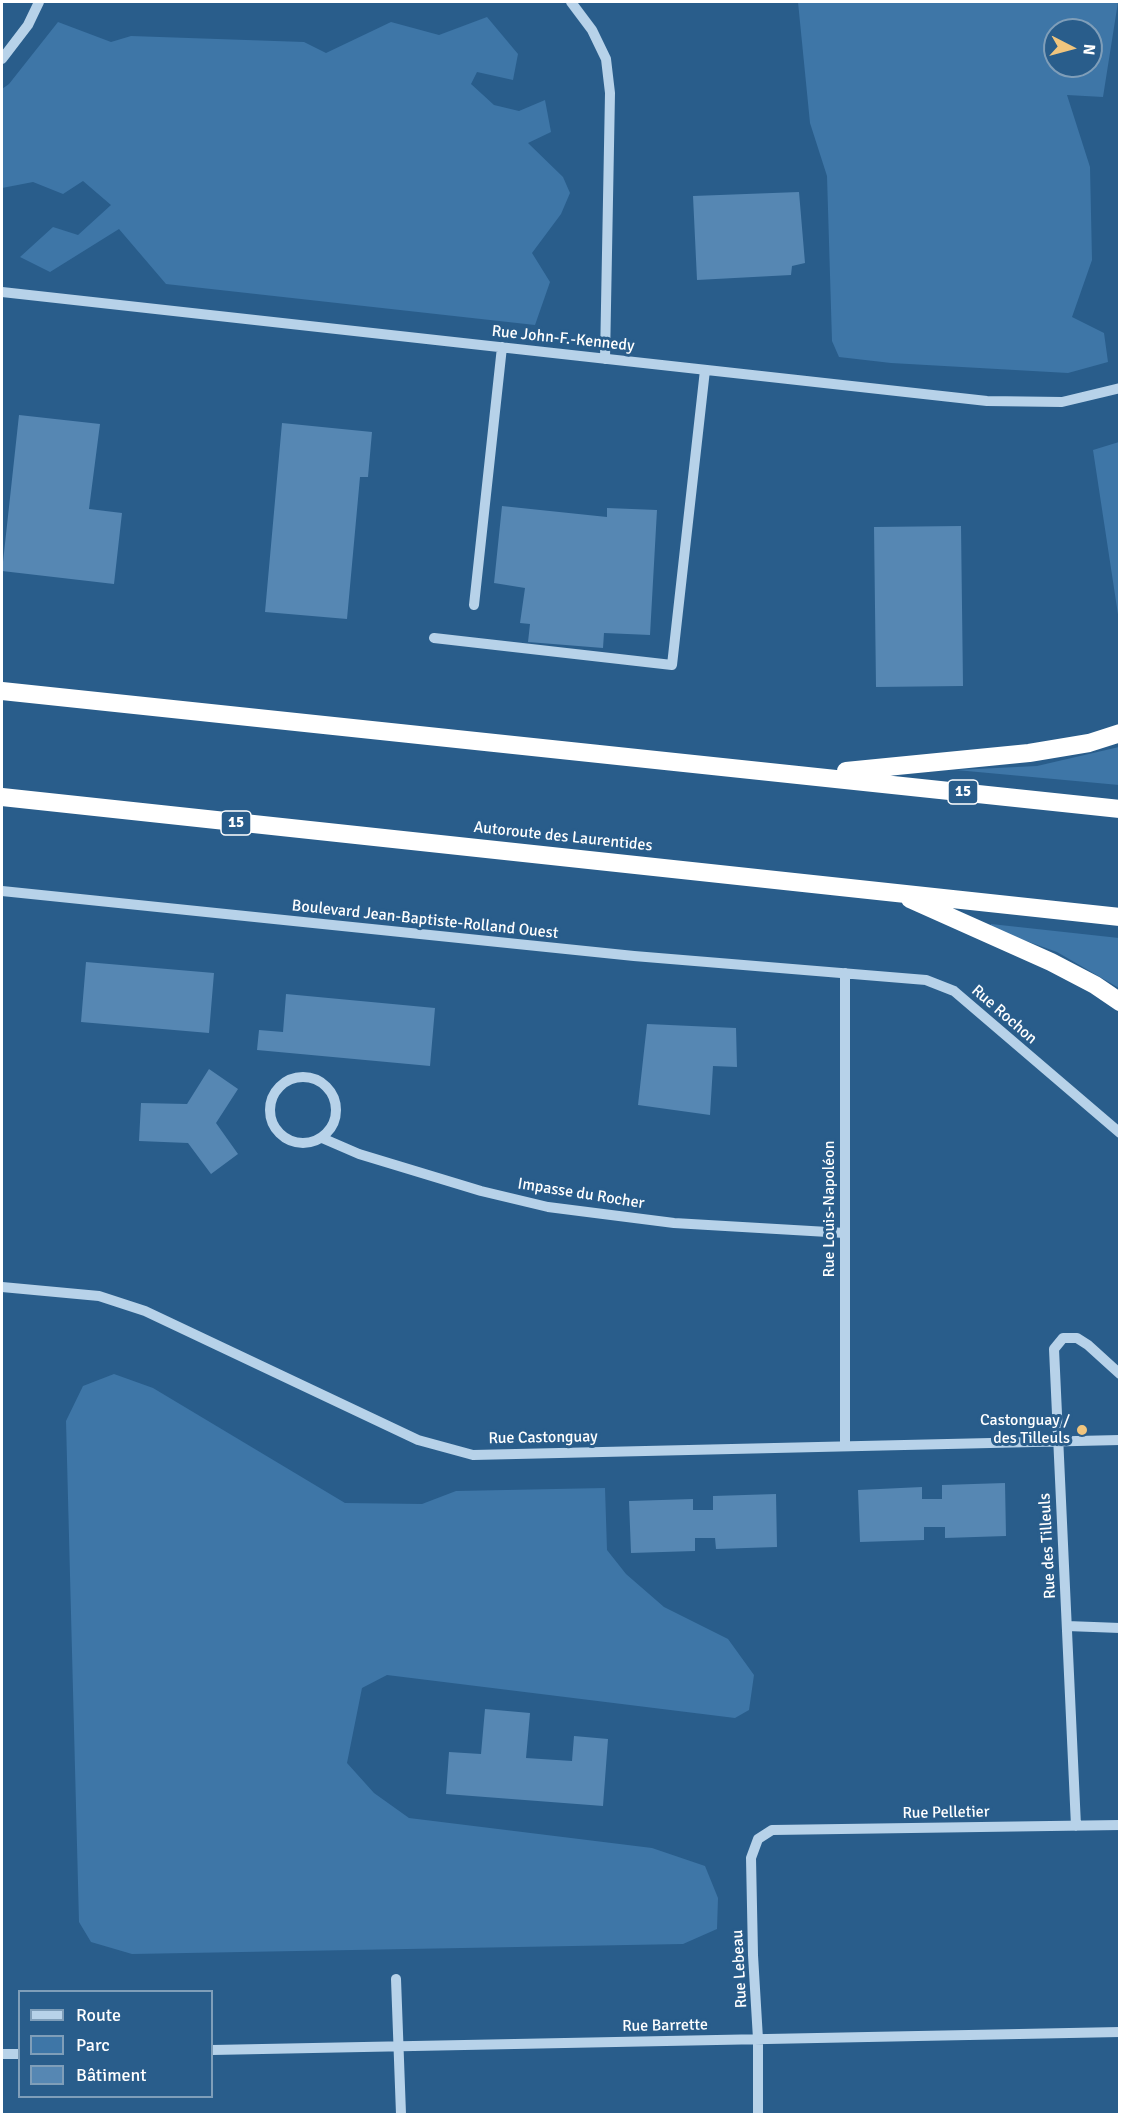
<!DOCTYPE html>
<html>
<head>
<meta charset="utf-8">
<style>
  body { margin:0 }
  #map { position:relative; width:1121px; height:2116px; overflow:hidden; background:#295d8b; font-family:Signika,sans-serif }
  canvas { display:block }
  .frame { position:absolute; inset:0; border:3px solid #fff; pointer-events:none }
  .legend { position:absolute; left:18px; top:1990px; width:195px; height:108px; box-sizing:border-box; background:#295d8b; border:2px solid #7f9eb9; margin:0; padding:8px 10px; list-style:none; font-size:18px; color:#fff }
  .legend li { display:flex; align-items:center; gap:12px; height:30px }
  .legend b { width:30px; border:2px solid #7f9eb9 }
  .north { position:absolute; left:1043px; top:18px; width:60px; height:60px; box-sizing:border-box; background:#295d8b; border:2px solid #7f9eb9; border-radius:50%; rotate:96deg; font-size:16px; font-weight:700; line-height:24px; text-align:center; color:#fff }
  .north::after { content:''; display:block; margin:auto; width:21px; height:27px; background:#f0c57e; clip-path:polygon(50% 0,100% 100%,50% 72%,0 100%) }
</style>
</head>
<body>
<div id="map">
<canvas width="1121" height="2116"></canvas>
<div class="frame"></div>
<ul class="legend">
<li><b style="height:8px;background:#b7d2e9"></b>Route</li>
<li><b style="height:16px;background:#3e76a7"></b>Parc</li>
<li><b style="height:16px;background:#5687b3"></b>Bâtiment</li>
</ul>
<div class="north">N</div>
</div>
<script>
const g = document.querySelector('canvas').getContext('2d');
g.lineJoin = 'round';
function fill(path, color) {
  g.fillStyle = color;
  g.fill(path, 'evenodd');
}
function toPath(rows) {
  const path = new Path2D();
  for (const r of rows) {
    if (r.length === 3) {
      path.moveTo(r[0] + r[2], r[1]);
      path.arc(r[0], r[1], r[2], 0, 2 * Math.PI);
      continue;
    }
    path.moveTo(r[0], r[1]);
    for (let i = 2; i < r.length; i += 2) path.lineTo(r[i], r[i + 1]);
  }
  return path;
}
function strokePath(path, color, width, dash) {
  g.strokeStyle = color;
  g.lineWidth = width;
  g.lineCap = dash ? 'butt' : 'round';
  g.setLineDash(dash || []);
  g.stroke(path);
}
function label(font, color, halo, rows, align = 'center') {
  g.font = font + ' Signika,sans-serif';
  g.lineWidth = 6;
  g.setLineDash([]);
  g.textBaseline = 'middle';
  g.strokeStyle = halo;
  g.fillStyle = color;
  for (const [text, x, y, turn = 0] of rows) {
    g.save();
    g.translate(x, y);
    g.rotate((+turn || 0) * Math.PI / 180);
    g.textAlign = isNaN(turn) ? turn : align;
    if (halo) g.strokeText(text, 0, 0);
    g.fillText(text, 0, 0);
    g.restore();
  }
}
const green = toPath([
  [798,2,1118,2,1103,97,1067,95,1090,167,1092,260,1072,317,1104,333,1108,362,1068,373,891,363,839,357,832,341,827,176,810,123],
  [1055,30,1091,30,1091,66,1055,66],
  [487,17,518,54,513,80,477,72,471,84,494,105,519,111,545,100,551,132,528,143,563,177,570,193,561,214,532,253,550,282,535,325,166,284,119,229,50,272,20,257,53,227,78,235,111,205,83,181,63,194,33,182,2,188,2,89,9,84,58,22,111,42,131,36,304,42,326,53,391,22,439,35],
  [1119,442,1120,442,1119,621,1093,450],
  [1119,747,1119,785,956,770,1037,766],
  [991,924,1119,938,1119,988,1057,952,990,928],
  [114,1374,153,1388,345,1503,422,1504,456,1491,605,1488,607,1550,626,1574,664,1607,728,1639,754,1675,749,1710,735,1718,387,1675,362,1688,347,1763,374,1793,409,1818,652,1848,705,1866,718,1898,717,1929,683,1944,132,1954,91,1942,79,1922,66,1421,83,1386]
]);
const building = toPath([
  [799,192,805,263,792,266,791,275,697,280,693,196],
  [19,415,100,424,89,509,122,513,114,584,2,571],
  [282,423,372,432,368,477,360,477,347,619,265,612],
  [502,506,607,517,607,508,657,510,650,635,604,633,603,648,528,642,530,624,520,623,525,588,494,583],
  [961,526,963,686,876,687,874,527],
  [86,962,214,973,209,1033,81,1022],
  [286,994,435,1008,430,1066,257,1050,259,1030,283,1032],
  [647,1024,736,1028,737,1067,713,1066,710,1115,638,1105],
  [209,1069,238,1089,216,1123,238,1154,211,1174,188,1143,139,1141,141,1103,187,1104],
  [1005,1483,1006,1536,945,1538,945,1527,924,1527,924,1540,860,1542,858,1490,922,1487,922,1499,942,1499,942,1485],
  [776,1494,777,1547,716,1549,715,1538,695,1538,695,1551,631,1553,629,1501,693,1499,693,1510,713,1510,713,1496],
  [485,1709,530,1713,526,1758,572,1761,574,1736,608,1739,603,1806,446,1794,449,1752,481,1754]
]);
const minor = toPath([
  [571,2,592,30,606,59,610,93,605,359],
  [2,59,28,25,39,2],
  [2,292,987,401,1062,402,1120,388],
  [474,605,502,347],
  [434,638,672,665,705,370],
  [2,891,634,956,926,980,954,991,1120,1133],
  [845,973,845,1445],
  [303,1110,33],
  [322,1138,359,1154,481,1191,548,1207,674,1223,845,1233],
  [2,1287,99,1296,145,1311,418,1440,473,1455,1120,1440],
  [1067,1626,1120,1628],
  [1076,1826,1054,1349,1063,1338,1077,1338,1088,1345,1120,1374],
  [396,1979,401,2114],
  [212,2050,1120,2032],
  [2,2054,20,2054],
  [758,2114,758,2039,753,1955,751,1858,758,1839,772,1830,1120,1825]
]);
const highway = toPath([
  [2,691,1120,809],
  [846,771,1029,753,1089,743,1120,733],
  [2,797,1120,917],
  [910,899,1051,962,1095,985,1120,1002]
]);
const markers = [
  [1082,1430,6,"#f0c57e"]
];
const shields = [
  [963,792,30],
  [236,823,30]
];
const shieldNames = [
  ["15",963,792],
  ["15",236,823]
];
const streetNames = [
  ["Rue John-F.-Kennedy",563,339,6],
  ["Autoroute des Laurentides",563,837,6],
  ["Boulevard Jean-Baptiste-Rolland Ouest",425,920,6],
  ["Rue Rochon",1004,1015,41],
  ["Impasse du Rocher",581,1194,9],
  ["Rue Louis-Napoléon",830,1209,-90],
  ["Rue Castonguay",543,1438,-1],
  ["Rue des Tilleuls",1048,1546,-93],
  ["Rue Pelletier",946,1813,-1],
  ["Rue Lebeau",740,1969,-93],
  ["Rue Barrette",665,2026,-1]
];
const poiNames = [
  ["Castonguay /",1070,1421],
  ["des Tilleuls",1070,1439]
];
fill(green, '#3e76a7');
fill(building, '#5687b3');
strokePath(minor, '#b7d2e9', 10);
strokePath(highway, '#fff', 18);
for (const [x, y, r, color] of markers) {
  const dot = new Path2D();
  dot.arc(x, y, r, 0, 2 * Math.PI);
  g.fillStyle = color;
  g.fill(dot);
  strokePath(dot, '#295d8b', 2);
}
for (const [x, y, w] of shields) {
  const box = new Path2D();
  box.roundRect(x - w / 2, y - 12, w, 24, 4.5);
  g.fillStyle = '#295d8b';
  g.fill(box);
  strokePath(box, '#fff', 1.5);
}
label('bold 15px', '#fff', null, shieldNames);
label('16px', '#fff', '#295d8b', streetNames);
label('16px', '#fff', '#295d8b', poiNames, 'right');
</script>
</body>
</html>
